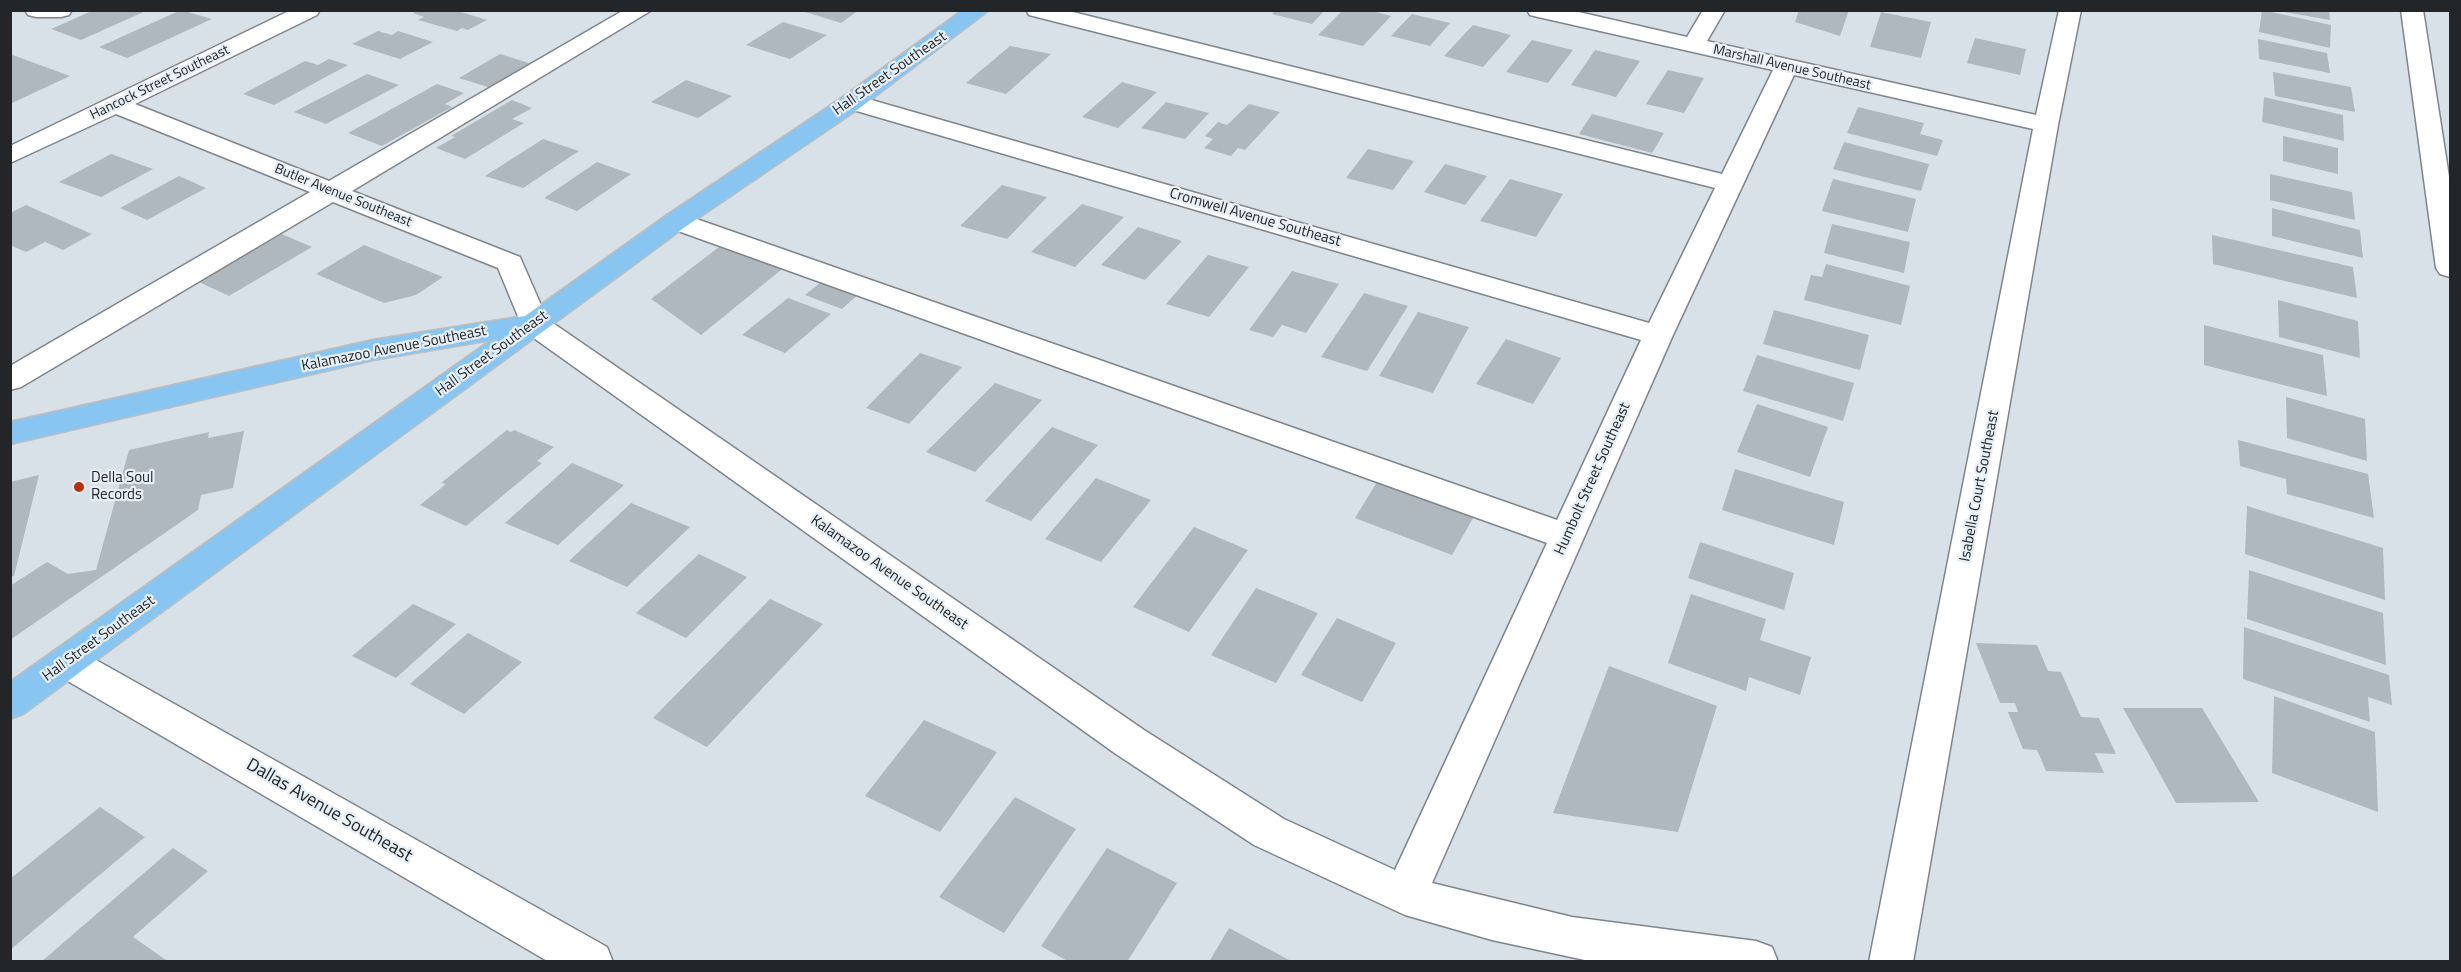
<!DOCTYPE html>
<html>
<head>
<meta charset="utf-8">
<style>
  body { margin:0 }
  #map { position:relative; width:2461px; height:972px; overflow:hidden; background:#d9e1e8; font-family:"Titillium Web",sans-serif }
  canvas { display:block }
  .frame { position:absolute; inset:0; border:12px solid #232628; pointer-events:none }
</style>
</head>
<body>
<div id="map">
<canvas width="2461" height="972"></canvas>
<div class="frame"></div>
</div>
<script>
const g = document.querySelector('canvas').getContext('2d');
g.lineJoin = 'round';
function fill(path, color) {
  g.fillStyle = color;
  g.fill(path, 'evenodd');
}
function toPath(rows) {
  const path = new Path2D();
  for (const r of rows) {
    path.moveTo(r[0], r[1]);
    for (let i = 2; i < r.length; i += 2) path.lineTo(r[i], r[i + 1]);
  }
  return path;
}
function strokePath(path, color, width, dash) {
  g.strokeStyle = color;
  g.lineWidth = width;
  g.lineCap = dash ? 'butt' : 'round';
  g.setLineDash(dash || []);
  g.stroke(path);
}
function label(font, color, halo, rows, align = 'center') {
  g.font = font + ' "Titillium Web",sans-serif';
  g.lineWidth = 4.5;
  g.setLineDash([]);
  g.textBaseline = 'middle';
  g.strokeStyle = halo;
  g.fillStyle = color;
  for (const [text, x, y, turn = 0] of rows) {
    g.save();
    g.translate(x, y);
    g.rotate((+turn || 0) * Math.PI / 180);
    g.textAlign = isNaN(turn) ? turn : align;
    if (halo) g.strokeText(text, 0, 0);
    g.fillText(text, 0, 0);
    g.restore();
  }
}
const building = toPath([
  [94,10,148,10,81,40,51,29],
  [181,10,212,19,127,58,99,47],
  [417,10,464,10,461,12,487,20,468,30,462,28,457,31,418,20,424,17,413,13],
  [799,10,859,10,841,23],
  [1276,10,1325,10,1312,24,1272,14],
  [1343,10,1369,10,1391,16,1363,46,1318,35],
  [1799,10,1849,10,1840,36,1795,22],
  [2262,10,2331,25,2330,48,2259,32],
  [2285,10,2329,10,2330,20,2284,12],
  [1881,12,1931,22,1921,58,1870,47],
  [1412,14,1450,23,1430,46,1391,36],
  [783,22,827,35,790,59,746,45],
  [1473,25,1511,35,1483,67,1444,56],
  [378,31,392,35,398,31,433,42,400,59,352,44],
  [1975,38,2026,49,2020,75,1967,63],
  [2258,39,2327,53,2330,73,2259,59],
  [1532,40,1573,50,1548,83,1506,72],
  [1010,46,1051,54,1006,94,966,83],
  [1595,50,1640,61,1616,97,1571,85],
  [10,54,70,76,10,104],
  [500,54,532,64,491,88,459,78],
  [329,59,348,65,274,105,243,94,305,61,318,65],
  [1668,70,1704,78,1684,113,1646,104],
  [2273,72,2351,87,2355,112,2275,96],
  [367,74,399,85,326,124,294,112],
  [686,80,732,96,698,118,651,102],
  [1122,82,1157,92,1118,128,1082,117],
  [437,84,464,93,445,104,452,107,382,146,348,133],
  [2264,97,2343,115,2344,141,2262,122],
  [512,100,532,108,512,119,524,123,465,159,436,148,455,137,451,136],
  [1166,102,1209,113,1185,139,1141,128],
  [1249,104,1280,112,1245,150,1238,148,1231,156,1204,148,1213,139,1205,136,1218,122,1227,125],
  [1858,107,1924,123,1920,134,1943,140,1937,156,1847,133],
  [1592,114,1664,133,1652,153,1579,134],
  [2283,136,2338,148,2338,174,2283,161],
  [543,139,579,151,523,188,485,176],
  [1844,142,1929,164,1921,191,1833,169],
  [1368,149,1414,161,1393,190,1346,178],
  [111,154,153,169,101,197,59,182],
  [597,162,631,174,577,211,544,198],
  [1445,164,1487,176,1465,205,1424,192],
  [2270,174,2352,192,2355,220,2270,200],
  [179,176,206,188,147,220,120,208],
  [1510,179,1563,194,1536,237,1480,221],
  [1833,179,1916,199,1908,232,1822,211],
  [1002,185,1047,197,1007,239,960,226],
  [1082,204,1124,217,1075,267,1031,252],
  [26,205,92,234,63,250,45,242,26,252,10,245,10,213],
  [2272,208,2360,230,2363,258,2272,236],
  [1832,224,1910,242,1904,273,1824,253],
  [1138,227,1182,241,1145,280,1101,265],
  [282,234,312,247,229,296,199,282],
  [2212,235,2353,267,2357,298,2213,264],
  [723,244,786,266,701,335,651,299],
  [364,245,443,277,416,295,384,303,316,274],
  [1208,255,1249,267,1209,317,1166,304],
  [1826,264,1910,286,1901,325,1804,300,1811,275,1822,277],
  [1292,271,1339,284,1306,333,1282,325,1273,337,1249,330],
  [826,278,862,291,842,309,805,295],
  [1364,293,1408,306,1367,371,1321,357],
  [788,298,831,314,785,353,742,335],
  [2278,300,2358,321,2360,358,2279,337],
  [1774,310,1869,335,1860,370,1763,344],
  [1418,312,1469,327,1433,393,1379,376],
  [2204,325,2323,355,2327,396,2204,365],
  [1506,339,1561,358,1533,404,1476,384],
  [920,353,962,367,909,424,866,408],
  [1757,355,1854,383,1843,421,1743,391],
  [995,383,1042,400,975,472,926,452],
  [2286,397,2365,419,2367,461,2287,438],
  [1757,404,1828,427,1810,477,1737,452],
  [1052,427,1098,445,1031,521,985,501],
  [507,430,511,432,514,430,554,447,537,461,542,463,466,526,420,505,446,484,441,483],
  [244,431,233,488,201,495,198,510,10,640,10,586,47,562,68,574,96,570,129,450,209,432,208,438],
  [2238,440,2368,474,2374,518,2287,494,2286,479,2240,466],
  [572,463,624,485,558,545,505,523],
  [1735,469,1844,502,1834,545,1722,510],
  [39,475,14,576,10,577,10,482],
  [1380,477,1476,513,1452,555,1355,518],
  [1096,478,1151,500,1101,562,1045,539],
  [631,503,690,527,627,587,569,561],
  [2247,506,2383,548,2385,600,2245,554],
  [1194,527,1248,550,1189,632,1133,607],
  [1700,542,1794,573,1784,610,1688,578],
  [699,554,747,577,686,638,636,613],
  [2249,570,2383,613,2386,665,2247,619],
  [1256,588,1318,613,1276,683,1211,655],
  [1691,594,1766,619,1760,640,1811,657,1800,695,1749,677,1746,691,1668,663],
  [770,599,823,624,707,747,653,718],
  [413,604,456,624,396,678,352,656],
  [1337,618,1396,643,1362,702,1301,675],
  [2244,627,2389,675,2392,705,2368,697,2370,722,2243,679],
  [468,633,522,662,464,714,410,684],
  [1976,643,2037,645,2048,671,2061,672,2081,717,2099,718,2116,754,2095,753,2104,773,2046,771,2037,750,2023,749,2008,712,2018,712,2015,703,2000,703],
  [1609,666,1717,706,1678,832,1553,813],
  [2274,696,2375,732,2378,812,2272,773],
  [2123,708,2202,708,2259,802,2176,803],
  [924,720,997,752,940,832,865,796],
  [1015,797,1076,829,1004,933,939,897],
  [100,807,145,837,10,950,10,879],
  [173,848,208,871,133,937,169,962,41,962],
  [1107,848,1177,883,1127,962,1069,962,1041,946],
  [1229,928,1293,962,1209,962]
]);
const minor = toPath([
  [25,10,72,10,69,15,61,17,36,17,28,15,25,10],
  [291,10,320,10,317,15,135,104,329,181,624,10,652,10,352,191,520,257,547,319,1144,730,1284,819,1395,870,1547,543,667,227,663,221,667,215,676,213,685,215,1557,520,1641,340,843,107,840,102,843,97,852,95,861,97,1649,323,1715,188,1029,15,1026,10,1065,10,1722,174,1773,70,1538,17,1530,15,1527,10,1570,10,1687,37,1703,10,1725,10,1707,41,2036,115,2059,10,2081,10,2058,125,1913,962,1869,962,2033,129,1794,75,1673,335,1432,883,1572,917,1756,941,1772,947,1778,962,1594,962,1492,940,1405,915,1254,845,1116,754,524,331,498,268,333,202,21,387,10,390,10,366,310,192,116,114,10,163,10,146,291,10],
  [2401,10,2423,10,2450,183,2450,277,2440,274,2436,268,2401,10],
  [67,647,80,651,607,947,613,962,549,962,54,673,48,662,54,651,67,647]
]);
const major = toPath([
  [963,10,989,10,861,107,685,227,23,714,10,719,10,682,491,340,373,360,10,444,10,422,373,340,525,316,667,215,843,97,963,10]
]);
const markers = [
  [79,487,6,"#b92f0a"]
];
const farStreetnames = [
  ["Marshall Avenue Southeast",1792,68,13],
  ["Hancock Street Southeast",160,83,-26],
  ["Butler Avenue Southeast",343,196,22]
];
const streetNames = [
  ["Hall Street Southeast",890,74,-35],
  ["Cromwell Avenue Southeast",1255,218,16],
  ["Kalamazoo Avenue Southeast",394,349,-11],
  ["Hall Street Southeast",492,354,-36],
  ["Humbolt Street Southeast",1593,479,-66],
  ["Isabella Court Southeast",1980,486,-79],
  ["Kalamazoo Avenue Southeast",889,573,35],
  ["Hall Street Southeast",99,639,-36]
];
const poiNames = [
  ["Della Soul",91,478],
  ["Records",91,495]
];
const nearStreetnames = [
  ["Dallas Avenue Southeast",329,811,30]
];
fill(building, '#b0b8bf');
strokePath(minor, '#7e858c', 3);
strokePath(major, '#bdbebe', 3);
fill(minor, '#fff');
fill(major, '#89c5f1');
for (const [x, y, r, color] of markers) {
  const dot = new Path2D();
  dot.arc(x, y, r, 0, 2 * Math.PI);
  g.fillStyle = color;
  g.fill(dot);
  strokePath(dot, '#e6eef6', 2);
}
label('14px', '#232628', '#e6eef6', farStreetnames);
label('15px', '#232628', '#e6eef6', streetNames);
label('15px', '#232628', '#e6eef6', poiNames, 'left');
label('18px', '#232628', '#e6eef6', nearStreetnames);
</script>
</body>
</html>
